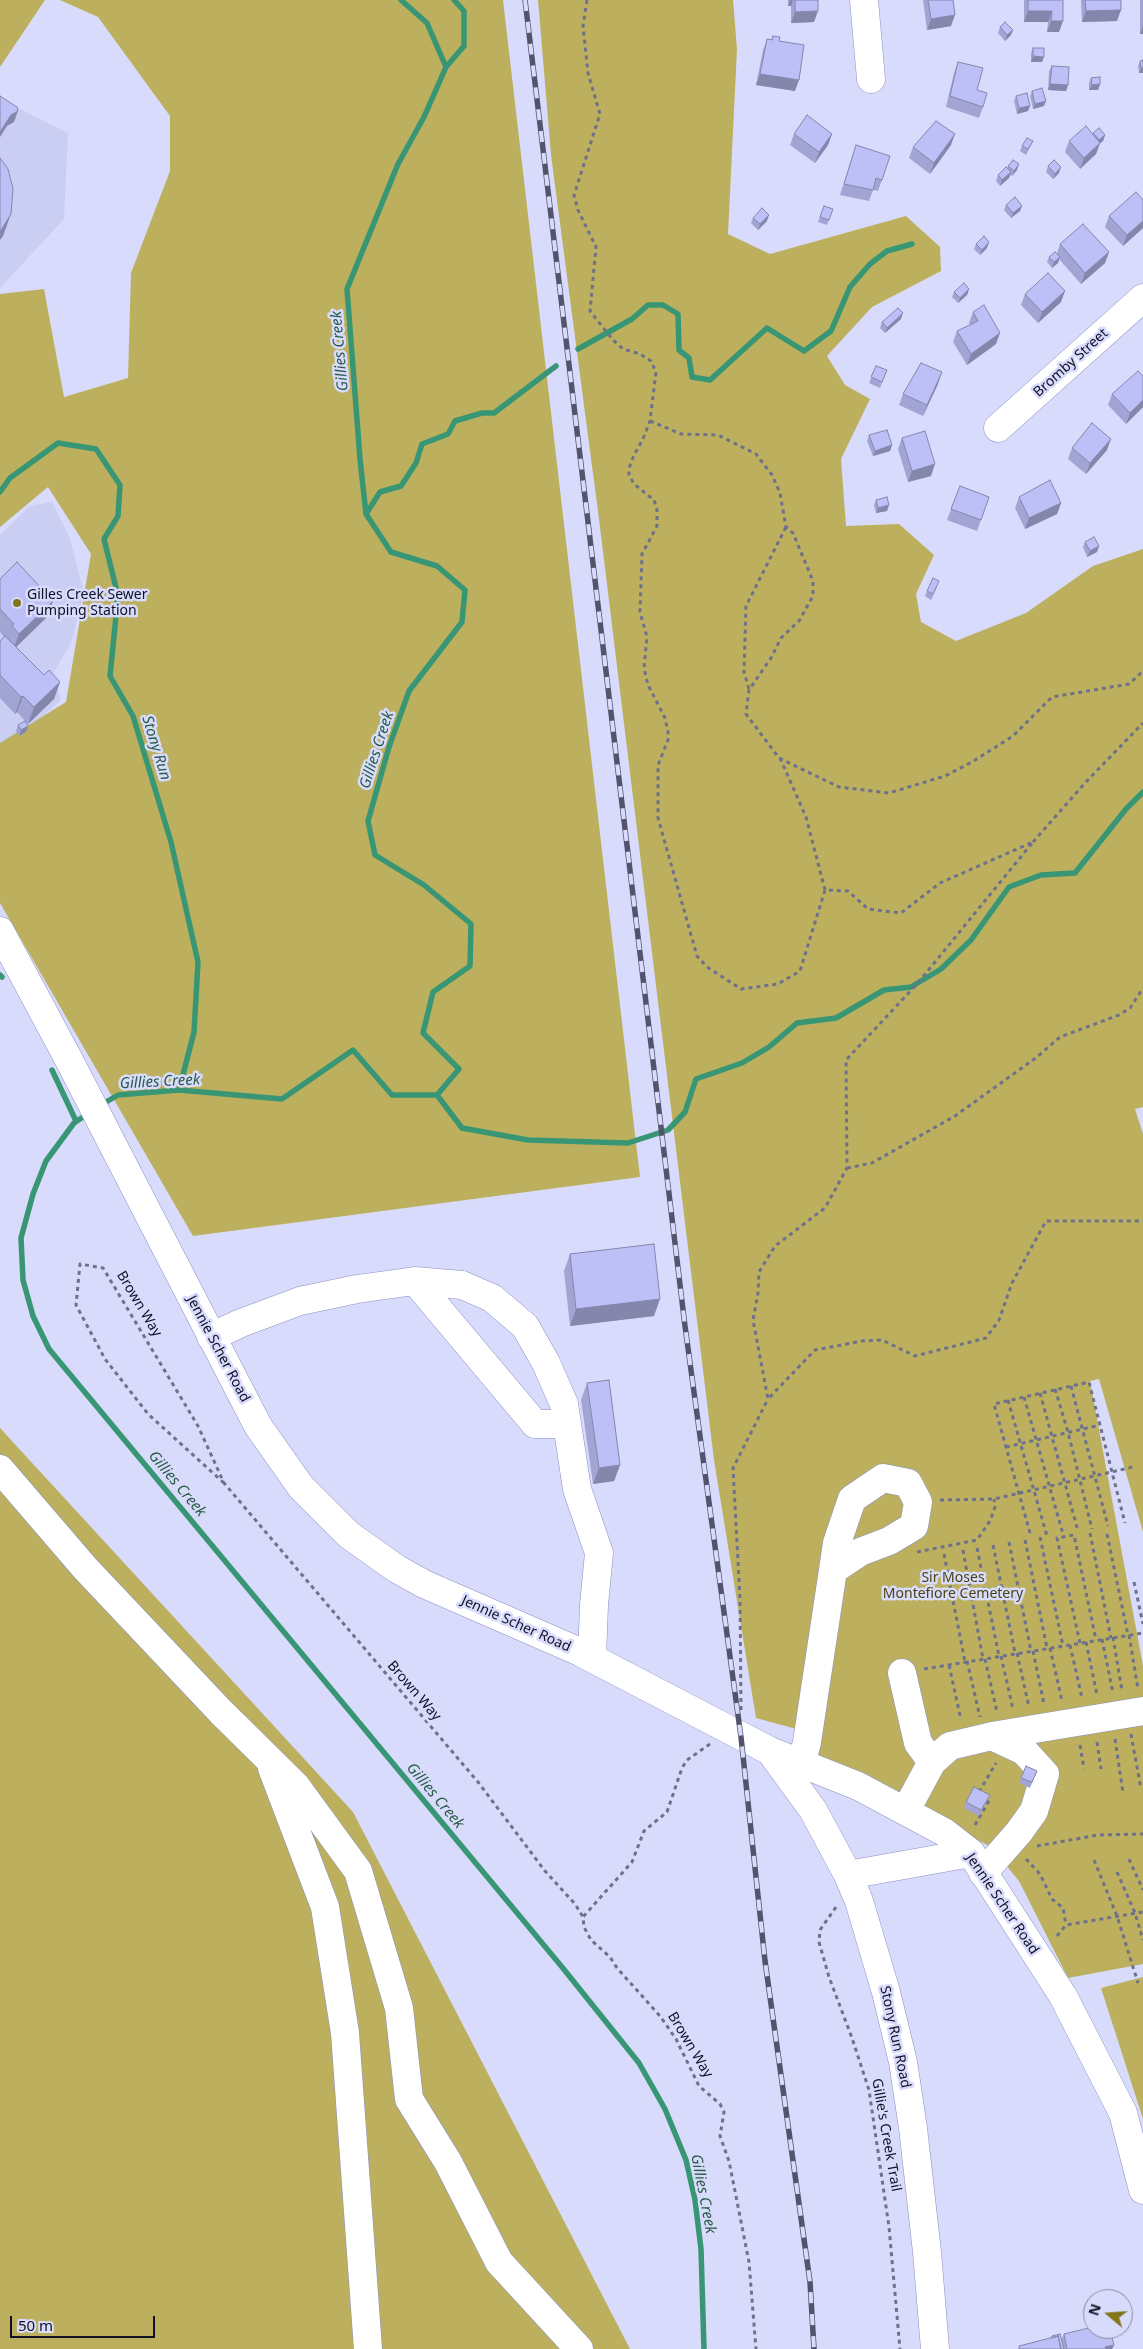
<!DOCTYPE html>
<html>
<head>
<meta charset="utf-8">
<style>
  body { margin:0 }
  #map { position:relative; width:1143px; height:2349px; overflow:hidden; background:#d8dbfc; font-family:"Noto Sans",sans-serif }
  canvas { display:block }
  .north { position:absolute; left:1083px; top:2289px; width:50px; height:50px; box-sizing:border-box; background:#d8dbfc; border:1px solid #888aa6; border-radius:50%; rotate:288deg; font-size:14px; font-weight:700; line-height:20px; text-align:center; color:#111124 }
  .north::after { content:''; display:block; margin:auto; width:18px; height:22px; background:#83761a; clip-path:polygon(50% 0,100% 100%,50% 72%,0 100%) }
  .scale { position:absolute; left:10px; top:2316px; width:145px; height:22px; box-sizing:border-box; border:2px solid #111124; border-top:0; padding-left:6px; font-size:15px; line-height:18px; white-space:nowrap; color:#111124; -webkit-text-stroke:4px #d8dbfc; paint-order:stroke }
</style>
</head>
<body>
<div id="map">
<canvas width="1143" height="2349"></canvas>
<div class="north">N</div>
<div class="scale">50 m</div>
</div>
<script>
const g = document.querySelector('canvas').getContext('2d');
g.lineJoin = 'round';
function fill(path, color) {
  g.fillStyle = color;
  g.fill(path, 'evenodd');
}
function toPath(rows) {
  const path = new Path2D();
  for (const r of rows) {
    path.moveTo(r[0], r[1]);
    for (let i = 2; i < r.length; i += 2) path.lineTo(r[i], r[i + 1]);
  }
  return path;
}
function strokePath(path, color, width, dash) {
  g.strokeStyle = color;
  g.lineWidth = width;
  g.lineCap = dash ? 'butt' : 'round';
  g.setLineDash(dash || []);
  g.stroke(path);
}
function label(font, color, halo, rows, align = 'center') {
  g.font = font + ' "Noto Sans",sans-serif';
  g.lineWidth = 5;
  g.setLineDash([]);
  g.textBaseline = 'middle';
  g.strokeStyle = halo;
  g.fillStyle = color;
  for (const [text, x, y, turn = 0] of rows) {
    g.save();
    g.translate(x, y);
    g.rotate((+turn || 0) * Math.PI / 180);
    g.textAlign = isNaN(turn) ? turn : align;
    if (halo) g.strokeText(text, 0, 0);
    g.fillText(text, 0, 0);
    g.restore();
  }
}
const built = toPath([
  [0,99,68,133,64,219,0,288],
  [52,502,70,538,84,594,71,643,53,674,61,700,0,756,0,535,30,506]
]);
const green = toPath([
  [0,0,45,0,0,67],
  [60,0,503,0,640,1177,193,1236,0,903,0,743,66,702,91,554,48,487,0,527,0,294,44,289,64,397,128,378,131,273,170,171,170,116,98,17],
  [538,0,733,0,737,49,728,234,770,254,906,216,940,247,941,271,872,307,827,356,845,385,870,399,841,459,846,526,899,524,934,555,916,594,921,622,956,641,1026,613,1093,566,1143,549,1143,1107,1135,1109,1143,1134,1143,1532,1099,1379,1090,1381,1143,1666,1143,1964,1068,1978,1019,1881,991,1847,909,1804,810,1759,800,1730,756,1718,714,1460,599,519,551,155],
  [0,1428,353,1812,630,2349,0,2349],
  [1143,1977,1143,2119,1101,1988]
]);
const stream = toPath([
  [446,67,464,46,464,11,454,0],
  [578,349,632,319,648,305,663,305,678,314,679,350,689,358,692,377,710,380,767,328,804,351,831,331,850,287,870,264,887,251,912,244],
  [0,492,10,478,58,443,96,449,120,485,118,516,104,539,118,596,110,676,133,716,171,842,198,962,194,1032,179,1090],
  [366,514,380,492,401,486,416,463,422,444,448,434,455,421,482,413,494,413,556,366],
  [0,975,2,977],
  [52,1070,76,1121],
  [437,1095,462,1128,528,1140,628,1143,668,1130,685,1112,696,1079,742,1063,769,1047,797,1023,836,1018,884,990,911,987,941,969,971,940,1009,887,1041,875,1075,873,1126,809,1143,792],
  [101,1105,118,1095,179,1090,282,1099,353,1050,392,1095,437,1095,459,1069,423,1033,433,992,470,966,471,924,424,885,375,855,368,821,389,747,409,691,462,622,465,590,437,566,391,552,366,514,360,459,347,289,398,164,424,117,446,67,427,23,401,0],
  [89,1113,74,1123,46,1161,33,1194,21,1238,23,1280,33,1316,49,1349,562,1967,639,2063,665,2109,686,2160,695,2200,701,2249,704,2349]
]);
const path = toPath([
  [587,0,583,26,588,73,600,114,574,195,578,210,596,247,590,311,613,340,623,349,640,354,651,361,656,372,650,421,643,439,634,455,629,468,629,475,634,484,654,500,657,510,657,526,642,554,640,612,647,637,644,668,648,685,665,718,668,732,668,740,658,765,658,818,697,956,707,967,741,989,778,984,800,971,825,890,848,891,868,909,901,913,940,883,1033,842,917,984,846,1060,847,1168,825,1208,775,1246,759,1272,758,1293,753,1320,768,1399,815,1350,862,1341,882,1340,915,1356,986,1338,999,1320,1012,1283,1046,1221,1143,1221],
  [650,421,681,434,718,435,756,454,772,475,780,493,786,527,793,533,813,581,813,596,799,621,781,638,771,658,749,690,746,714,779,758,839,787,889,793,945,776,972,762,1013,736,1052,697,1129,684,1143,671],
  [749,689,744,672,746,606,786,527],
  [780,758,806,817,825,890],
  [1033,842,1085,783,1143,723],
  [847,1168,872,1163,955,1116,1037,1057,1060,1037,1119,1015,1130,1008,1143,988],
  [1071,1386,1108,1526],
  [1055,1389,1068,1432,1092,1529],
  [1040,1393,1078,1531],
  [1024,1397,1063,1534],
  [1008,1400,1047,1536],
  [1006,1447,1100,1425],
  [224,1483,148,1414,105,1359,76,1305,80,1264,103,1268,198,1426,224,1483,478,1782,545,1871,575,1904,583,1917],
  [940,1500,994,1499,1133,1467],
  [1030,1533,994,1404,1089,1382,1125,1523],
  [1090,1533,1111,1638],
  [1107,1534,1128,1635],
  [1040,1537,1063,1646],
  [1025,1540,1047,1648],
  [1009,1542,1031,1651],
  [993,1545,1015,1653],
  [977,1548,999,1656],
  [963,1550,983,1659],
  [917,1552,977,1540,990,1521,995,1507,994,1499],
  [944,1554,965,1662],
  [1134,1582,1143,1624],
  [1129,1635,1138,1689],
  [1113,1637,1122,1691],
  [1102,1639,1113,1693],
  [1086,1642,1097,1695],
  [1080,1643,1057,1538,1074,1535,1096,1640],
  [1070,1645,1082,1698],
  [1050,1648,1062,1701],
  [1033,1651,1044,1704],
  [1017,1653,1029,1707],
  [1001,1656,1013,1709],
  [985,1659,997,1712],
  [967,1661,980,1717],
  [949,1665,961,1720],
  [924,1669,1143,1633],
  [741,1710,740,1599,733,1468,768,1399],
  [1131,1734,1141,1789],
  [1115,1739,1123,1793],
  [1097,1742,1101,1769],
  [710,1744,687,1760,682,1768,667,1812,644,1831,632,1862,583,1917,584,1927,591,1940,610,1957,617,1968,660,2016,676,2039,699,2086,720,2104,724,2112,720,2136,729,2161,749,2262,756,2349],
  [1080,1745,1084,1769],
  [979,1792,996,1763],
  [975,1825,990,1799,987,1797],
  [1037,1846,1098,1835,1143,1834],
  [1026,1859,1040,1874,1052,1899,1063,1908,1066,1925],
  [1129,1859,1143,1890],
  [1094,1860,1117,1916,1138,1983],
  [1117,1872,1135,1913,1143,1940],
  [836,1907,820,1930,819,1942,829,1977,852,2038,869,2090,889,2227,900,2349],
  [1057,1936,1066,1925,1143,1912]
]);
const minor = toPath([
  [864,0,871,79],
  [998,428,1143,298],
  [0,931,69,1060,258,1426,301,1487,349,1535,397,1569,424,1584,580,1652,770,1751,858,1786,944,1832,971,1853,1063,1996,1123,2113,1143,2190],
  [415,1281,535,1424,566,1424],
  [211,1337,241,1323,300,1301,357,1289,415,1281,462,1285,492,1298,525,1326,546,1363,564,1404,577,1489,599,1553,594,1605,592,1658],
  [0,1469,85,1568,221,1712,296,1786,358,1871,399,2008,409,2099,448,2162,499,2262,579,2349],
  [902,1673,918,1743,932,1762],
  [992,1736,1143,1711],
  [770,1751,813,1810,848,1875,859,1901,886,1992,903,2062,913,2128,927,2252,935,2349],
  [801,1765,807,1742,833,1570,837,1543,852,1499,883,1478,908,1483,918,1502,914,1526,889,1541,860,1552,833,1570],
  [272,1768,325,1907,345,2033,368,2349],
  [906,1810,932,1762,950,1746,992,1736,1024,1751,1045,1774,1034,1811,1019,1832,983,1873],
  [848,1875,971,1853]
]);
const rail = toPath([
  [525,0,685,1326,741,1737,765,1961,810,2282,814,2349]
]);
const wall = toPath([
  [788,0,818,0,814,22,791,23,791,6,788,6],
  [923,0,953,0,951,26,927,30],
  [1024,0,1063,0,1059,32,1047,32,1048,22,1024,22],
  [1081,0,1121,0,1117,21,1082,22],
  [1140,0,1143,0,1143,34,1140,34],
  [1000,27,1013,30,1011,35,1005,41,998,33],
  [773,36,779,41,795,91,756,85,763,50,767,39,771,39],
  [1033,48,1042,62,1031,62,1031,53],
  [1143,60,1143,73,1139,73,1138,66,1140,61],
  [958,62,977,90,983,107,979,118,946,107,954,73],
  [1052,66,1068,85,1066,91,1048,90,1049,71],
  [1091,78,1100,84,1098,90,1089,90,1089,83],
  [1032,91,1044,106,1033,109,1030,96],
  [1016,96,1028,111,1017,114,1014,101],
  [794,134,832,134,828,145,815,163,790,145],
  [1093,134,1105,135,1103,141,1100,143,1096,154,1080,169,1065,152,1069,141],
  [1033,141,1026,155,1020,151,1022,146],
  [856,145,882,180,878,191,873,190,869,201,840,195],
  [951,145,930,174,909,158,913,147],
  [1008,166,1017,170,1012,176,1010,175,1009,178,1000,186,996,181,998,175,1007,168],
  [1048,166,1059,173,1053,179,1046,172],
  [1143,200,1143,228,1123,246,1105,227,1109,216],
  [1006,205,1022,206,1020,211,1011,218,1004,210],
  [824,206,833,209,827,225,818,222],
  [753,218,767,221,758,230,751,223],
  [976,244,987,248,980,255,974,249],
  [1060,244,1109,252,1105,263,1081,284,1059,259,1058,263,1052,268,1047,262,1049,257,1057,253],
  [969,289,967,295,958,303,952,297,954,292],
  [1025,294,1061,302,1038,323,1021,305],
  [973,312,996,344,967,365,953,342,957,331,970,325,969,323],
  [901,319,885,333,880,328,882,322],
  [876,366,887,370,880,388,869,383],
  [938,384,923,416,899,405,903,394],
  [1112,394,1143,407,1126,424,1108,405],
  [869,435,892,445,890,451,873,456,867,441],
  [902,438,931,476,908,482,898,449],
  [1072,448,1107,450,1086,474,1068,459],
  [960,486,989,497,977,531,947,520],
  [1019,497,1061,503,1057,514,1025,529,1015,508],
  [876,500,889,505,887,511,876,513,874,505],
  [1085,542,1099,546,1097,552,1087,557,1083,547],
  [0,579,53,601,47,617,16,647,44,675,60,682,54,699,28,724,17,712,15,714,0,698,0,641,4,637,0,632],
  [937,587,931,600,925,596,927,591],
  [18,725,26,732,19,736,16,731],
  [570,1254,654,1316,570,1326,564,1271],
  [587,1383,620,1465,614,1481,593,1484,581,1400],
  [1037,1771,1030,1788,1019,1783,1021,1778],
  [990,1795,979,1816,964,1808,966,1802],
  [1102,2332,1114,2345,1112,2349,1018,2349,1019,2346,1051,2338,1052,2336,1061,2340,1064,2334]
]);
const shadedWall = toPath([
  [790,0,793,0,791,6,788,6],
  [1121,10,1117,21,1082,22,1086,11],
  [818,11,814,22,791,23,795,12],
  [1028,11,1052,11,1048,22,1024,22],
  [955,15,951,26,927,30,931,19],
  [1051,21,1063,21,1059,32,1047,32],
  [1143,25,1143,34,1140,34],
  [1013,30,1011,35,1005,41,1007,35],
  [1033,56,1044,57,1042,62,1031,62],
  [1141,68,1143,68,1143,73,1139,73],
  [760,74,799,80,795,91,756,85],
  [1050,84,1068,85,1066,91,1048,90],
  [1100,84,1098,90,1089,90,1092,85],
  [1046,101,1044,106,1033,109,1035,104],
  [1030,106,1028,111,1017,114,1019,108],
  [18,111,14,122,7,126,0,137,0,132,11,115],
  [832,134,828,145,815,163,819,152],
  [955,134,951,145,930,174,934,163],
  [1105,135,1103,141,1097,146,1099,140],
  [1100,143,1096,154,1080,169,1084,158],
  [1019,164,1017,170,1012,176,1014,171],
  [1061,167,1059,173,1053,179,1055,174],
  [1011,172,1009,178,1000,186,1002,180],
  [1022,206,1020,211,1011,218,1013,213],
  [11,214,3,236,0,240,0,232],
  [769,215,767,221,758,230,760,224],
  [1143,221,1143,228,1123,246,1127,235],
  [989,242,987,248,980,255,982,250],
  [1109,252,1105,263,1081,284,1085,273],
  [1060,257,1058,263,1052,268,1054,262],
  [969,289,967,295,958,303,960,298],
  [1065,291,1061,302,1038,323,1042,312],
  [903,313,901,319,885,333,887,328],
  [1000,333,996,344,967,365,971,354],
  [942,372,938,384,923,416,927,405],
  [1143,400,1143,407,1126,424,1130,413],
  [1111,439,1107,450,1086,474,1090,463],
  [892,445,890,451,873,456,875,451],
  [935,464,931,476,908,482,912,471],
  [1061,503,1057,514,1025,529,1029,518],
  [889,505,887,511,876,513,878,508],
  [1099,546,1097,552,1087,557,1090,551],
  [53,601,47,617,13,650,19,634],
  [60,682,54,699,28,724,34,707],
  [23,696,17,712,15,714,21,697],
  [28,726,26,732,19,736,21,730],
  [660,1299,654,1316,570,1326,576,1309],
  [620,1465,614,1481,593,1484,599,1468],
  [1114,2345,1112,2349,1104,2349,1105,2347]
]);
const building = toPath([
  [795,0,818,0,818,11,795,12,795,0],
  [928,0,953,0,955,15,931,19,928,0],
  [1028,0,1063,0,1063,21,1051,21,1052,11,1028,11,1028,0],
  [1085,0,1121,0,1121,10,1086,11,1085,0],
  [1005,22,1013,30,1007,35,1000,27,1005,22],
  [773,36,780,37,779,41,804,45,799,80,760,74,767,39,772,40,773,36],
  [1033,48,1044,48,1044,57,1033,56,1033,48],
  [1143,60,1143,68,1141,68,1140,61,1143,60],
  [958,62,983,68,977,90,987,93,983,107,950,96,958,62],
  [1052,66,1069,67,1068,85,1050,84,1052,66],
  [1100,77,1100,84,1092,85,1091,78,1100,77],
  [1042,88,1046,101,1035,104,1032,91,1042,88],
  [1027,93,1030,106,1019,108,1016,96,1027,93],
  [0,96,17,107,18,111,11,115,0,132,0,96],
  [807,115,832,134,819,152,794,134,807,115],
  [936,121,955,134,934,163,913,147,936,121],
  [1086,126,1100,143,1084,158,1069,141,1086,126],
  [1099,128,1105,135,1099,140,1093,133,1099,128],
  [1027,138,1033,141,1028,149,1022,146,1027,138],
  [856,145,890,156,882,180,876,178,873,190,844,184,856,145],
  [0,158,8,169,13,189,11,214,0,232,0,158],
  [1013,160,1019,164,1014,171,1008,166,1013,160],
  [1054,160,1061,167,1055,174,1048,166,1054,160],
  [1006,167,1011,172,1002,180,998,175,1006,167],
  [1136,192,1143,200,1143,221,1127,235,1109,216,1136,192],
  [1015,197,1022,206,1013,213,1006,205,1015,197],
  [824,206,833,209,829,220,820,217,824,206],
  [762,208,769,215,760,224,753,218,762,208],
  [1083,224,1109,252,1085,273,1060,244,1083,224],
  [984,236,989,242,982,250,976,244,984,236],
  [1055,252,1060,257,1054,262,1049,257,1055,252],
  [1048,273,1065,291,1042,312,1025,294,1048,273],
  [964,283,969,289,960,298,954,292,964,283],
  [984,305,1000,333,971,354,957,331,978,321,973,312,984,305],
  [898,308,903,313,887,328,882,322,898,308],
  [921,363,942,372,927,405,903,394,921,363],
  [876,366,887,370,882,382,871,377,876,366],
  [1138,371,1143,376,1143,400,1130,413,1112,394,1138,371],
  [1092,423,1111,439,1090,463,1072,448,1092,423],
  [887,430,892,445,875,451,869,435,887,430],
  [925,431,935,464,912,471,902,438,925,431],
  [1050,480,1061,503,1029,518,1019,497,1050,480],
  [960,486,989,497,981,520,951,509,960,486],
  [887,497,889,505,878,508,876,500,887,497],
  [1094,537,1099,546,1090,551,1085,542,1094,537],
  [17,562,53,601,19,634,12,626,14,624,0,609,0,579,17,562],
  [933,578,939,581,933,594,927,591,933,578],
  [5,636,44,675,49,670,60,682,34,707,23,696,21,697,0,675,0,641,5,636],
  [25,721,28,726,21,730,18,725,25,721],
  [654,1244,660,1299,576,1309,570,1254,654,1244],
  [609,1380,620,1465,599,1468,587,1383,609,1380],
  [1026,1766,1037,1771,1032,1782,1021,1778,1026,1766],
  [974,1787,990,1795,981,1810,966,1802,974,1787],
  [1093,2327,1093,2329,1101,2329,1102,2332,1110,2330,1114,2345,1105,2347,1106,2349,1067,2349,1064,2334,1093,2327],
  [1060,2334,1064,2349,1061,2349,1058,2336,1052,2338,1052,2336,1060,2334],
  [1058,2336,1061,2349,1020,2349,1019,2346,1058,2336]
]);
const markers = [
  [17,603,5,"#83761a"]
];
const streetNames = [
  ["Bromby Street",1071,363,-42],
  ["Brown Way",139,1304,59],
  ["Jennie Scher Road",218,1349,62],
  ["Jennie Scher Road",516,1624,24],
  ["Brown Way",414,1691,49],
  ["Jennie Scher Road",1002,1904,56],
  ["Stony Run Road",895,2037,78],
  ["Brown Way",690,2045,59],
  ["Gillie's Creek Trail",886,2135,80]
];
const poiNames = [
  ["Gilles Creek Sewer",27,595],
  ["Pumping Station",27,611]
];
const parkNames = [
  ["Sir Moses",953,1578],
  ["Montefiore Cemetery",953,1594]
];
const waterNames = [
  ["Gillies Creek",340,351,-95],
  ["Stony Run",156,748,73],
  ["Gillies Creek",377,750,-72],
  ["Gillies Creek",160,1082,-3],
  ["Gillies Creek",177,1484,50],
  ["Gillies Creek",435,1796,50],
  ["Gillies Creek",703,2194,79]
];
fill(built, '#cbcef3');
fill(green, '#bcb05e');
strokePath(stream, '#399674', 5.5);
strokePath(minor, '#8c90c2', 29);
strokePath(path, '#6f718a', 3, [4, 4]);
strokePath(minor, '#fff', 28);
strokePath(rail, '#53546c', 5.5);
strokePath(rail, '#d8dbfc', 4, [11]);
fill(wall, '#a2a5d4');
fill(shadedWall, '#8486ac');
fill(building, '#bcc0f6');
strokePath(building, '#8486ac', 1);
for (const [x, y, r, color] of markers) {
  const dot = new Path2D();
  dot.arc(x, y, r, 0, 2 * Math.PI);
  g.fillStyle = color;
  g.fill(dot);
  strokePath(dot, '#d8dbfc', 2);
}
label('14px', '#111124', '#d8dbfc', streetNames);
label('14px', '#111124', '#d8dbfc', poiNames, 'left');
label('14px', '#4a430f', '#d8dbfc', parkNames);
label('italic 15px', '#285c44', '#d8dbfc', waterNames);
</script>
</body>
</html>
